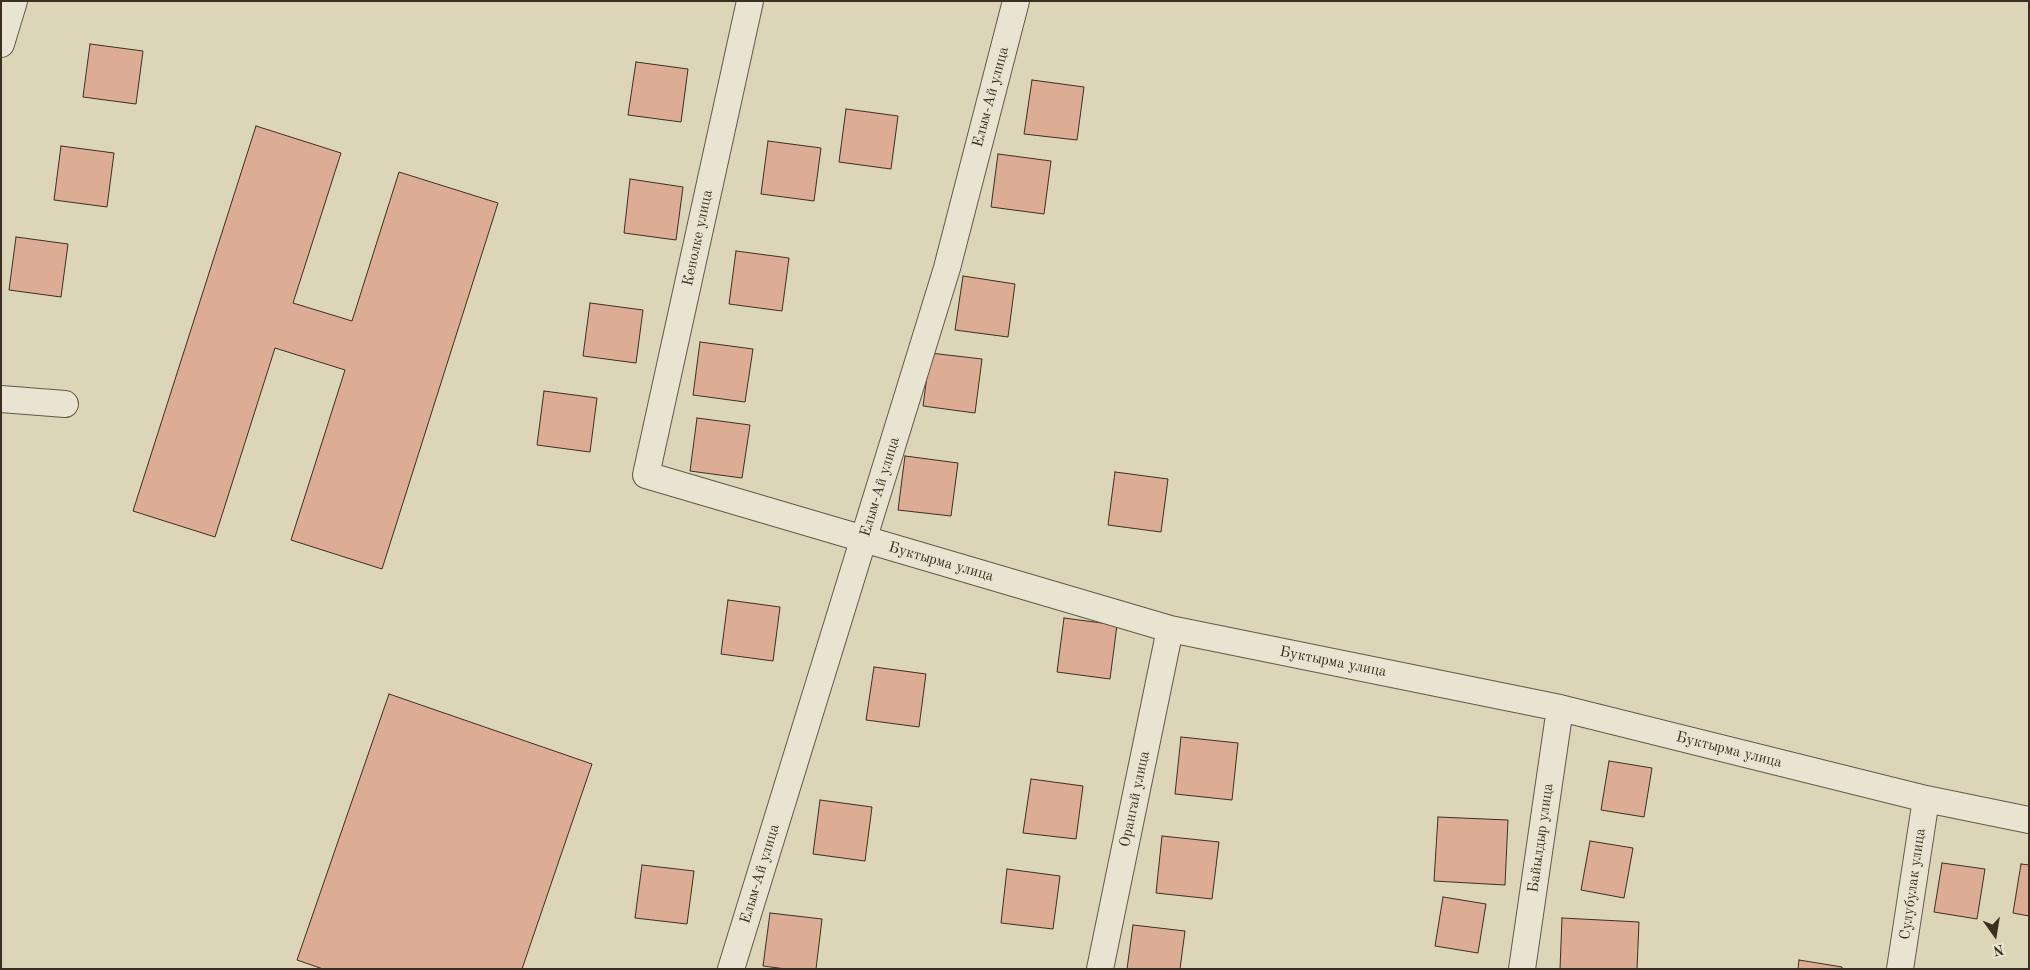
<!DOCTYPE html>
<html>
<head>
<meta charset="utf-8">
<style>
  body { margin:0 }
  #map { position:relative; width:2030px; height:970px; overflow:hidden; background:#dcd5b8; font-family:"Old Standard TT",serif }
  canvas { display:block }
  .frame { position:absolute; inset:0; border:2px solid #3c2f22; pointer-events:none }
  .north { position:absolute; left:1970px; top:910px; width:50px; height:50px; -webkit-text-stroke:4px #e8e4d1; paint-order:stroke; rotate:167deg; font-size:14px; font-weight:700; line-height:20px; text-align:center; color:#3c2f22 }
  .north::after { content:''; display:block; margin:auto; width:18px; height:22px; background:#3c2f22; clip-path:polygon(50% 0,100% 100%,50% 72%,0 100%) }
</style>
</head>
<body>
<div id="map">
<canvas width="2030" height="970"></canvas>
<div class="frame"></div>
<div class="north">N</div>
</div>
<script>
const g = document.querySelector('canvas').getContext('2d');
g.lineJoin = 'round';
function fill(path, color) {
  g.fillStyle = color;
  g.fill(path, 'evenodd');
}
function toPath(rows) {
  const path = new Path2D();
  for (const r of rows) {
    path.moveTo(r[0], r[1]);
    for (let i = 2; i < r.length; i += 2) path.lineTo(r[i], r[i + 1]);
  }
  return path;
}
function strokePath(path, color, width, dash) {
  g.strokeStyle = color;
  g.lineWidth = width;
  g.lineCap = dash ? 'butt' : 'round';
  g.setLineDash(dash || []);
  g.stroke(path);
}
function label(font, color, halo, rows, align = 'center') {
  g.font = font + ' "Old Standard TT",serif';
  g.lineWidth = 4;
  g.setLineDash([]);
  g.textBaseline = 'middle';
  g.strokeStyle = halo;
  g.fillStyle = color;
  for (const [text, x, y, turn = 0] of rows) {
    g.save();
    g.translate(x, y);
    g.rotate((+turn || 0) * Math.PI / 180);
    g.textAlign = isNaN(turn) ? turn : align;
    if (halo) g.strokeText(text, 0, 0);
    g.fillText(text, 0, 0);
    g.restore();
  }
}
const building = toPath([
  [90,44,143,51,136,104,83,97,90,44],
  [636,62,688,69,681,122,628,115,636,62],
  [1032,80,1084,87,1077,140,1024,134,1032,80],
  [846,109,898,116,891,169,839,162,846,109],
  [256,126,341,153,293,303,352,321,399,172,498,203,382,569,291,540,345,370,275,348,215,537,133,511,256,126],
  [768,141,821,148,814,201,761,194,768,141],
  [61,146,114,153,107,207,54,200,61,146],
  [998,154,1051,161,1044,214,991,207,998,154],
  [630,179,683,187,676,240,624,233,630,179],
  [16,237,68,244,61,297,9,290,16,237],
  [736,251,789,258,782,311,729,304,736,251],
  [963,276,1015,284,1008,337,955,330,963,276],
  [590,303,643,310,636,363,583,356,590,303],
  [700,342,753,349,745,402,693,395,700,342],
  [930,353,982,359,975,413,923,406,930,353],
  [544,391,597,398,590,452,537,445,544,391],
  [697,418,750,425,742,478,690,471,697,418],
  [905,456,958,463,951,516,898,510,905,456],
  [1115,472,1168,479,1161,532,1108,525,1115,472],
  [728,600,780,607,773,661,721,654,728,600],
  [1064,618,1117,625,1110,679,1057,672,1064,618],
  [874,667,926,674,919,727,866,720,874,667],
  [389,694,592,764,522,969,323,969,297,960,389,694],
  [1181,737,1238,743,1232,800,1175,794,1181,737],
  [1609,761,1652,768,1644,817,1601,810,1609,761],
  [1031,779,1083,786,1076,839,1023,833,1031,779],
  [820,800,872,807,865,861,813,854,820,800],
  [1438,817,1508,820,1505,885,1434,881,1438,817],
  [1162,836,1219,842,1212,899,1156,893,1162,836],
  [1590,841,1633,848,1624,898,1581,890,1590,841],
  [1942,863,1985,869,1977,919,1934,912,1942,863],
  [2021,864,2029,865,2029,916,2013,913,2021,864],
  [642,865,694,871,687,924,635,918,642,865],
  [1007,869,1060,876,1053,929,1001,923,1007,869],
  [1443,897,1486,904,1478,953,1435,946,1443,897],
  [770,913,822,919,816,969,786,969,763,966,770,913],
  [1562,918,1639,922,1637,969,1560,969,1562,918],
  [1133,925,1185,931,1180,969,1127,969,1133,925],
  [1799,960,1842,967,1842,969,1798,969,1799,960]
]);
const minor = toPath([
  [750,1,646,475,1170,629,1560,708,1926,799,2029,820],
  [1,44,14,1],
  [1,399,65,404],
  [731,969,947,268,1016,1],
  [1100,969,1170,629],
  [1522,969,1560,708],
  [1900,969,1926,799]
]);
const streetNames = [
  ["Елым-Ай улица",991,97,-75],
  ["Кенолке улица",698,238,-78],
  ["Елым-Ай улица",880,487,-73],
  ["Буктырма улица",941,562,16],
  ["Буктырма улица",1333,662,11],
  ["Буктырма улица",1729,750,14],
  ["Орангай улица",1135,799,-78],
  ["Байылдыр улица",1541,838,-82],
  ["Елым-Ай улица",760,874,-73],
  ["Сулубулак улица",1913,884,-82]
];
fill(building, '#dcac94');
strokePath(building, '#3c2f22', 1);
strokePath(minor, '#645848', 28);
strokePath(minor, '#e8e4d1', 26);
label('15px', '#3c2f22', '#e8e4d1', streetNames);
</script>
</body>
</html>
